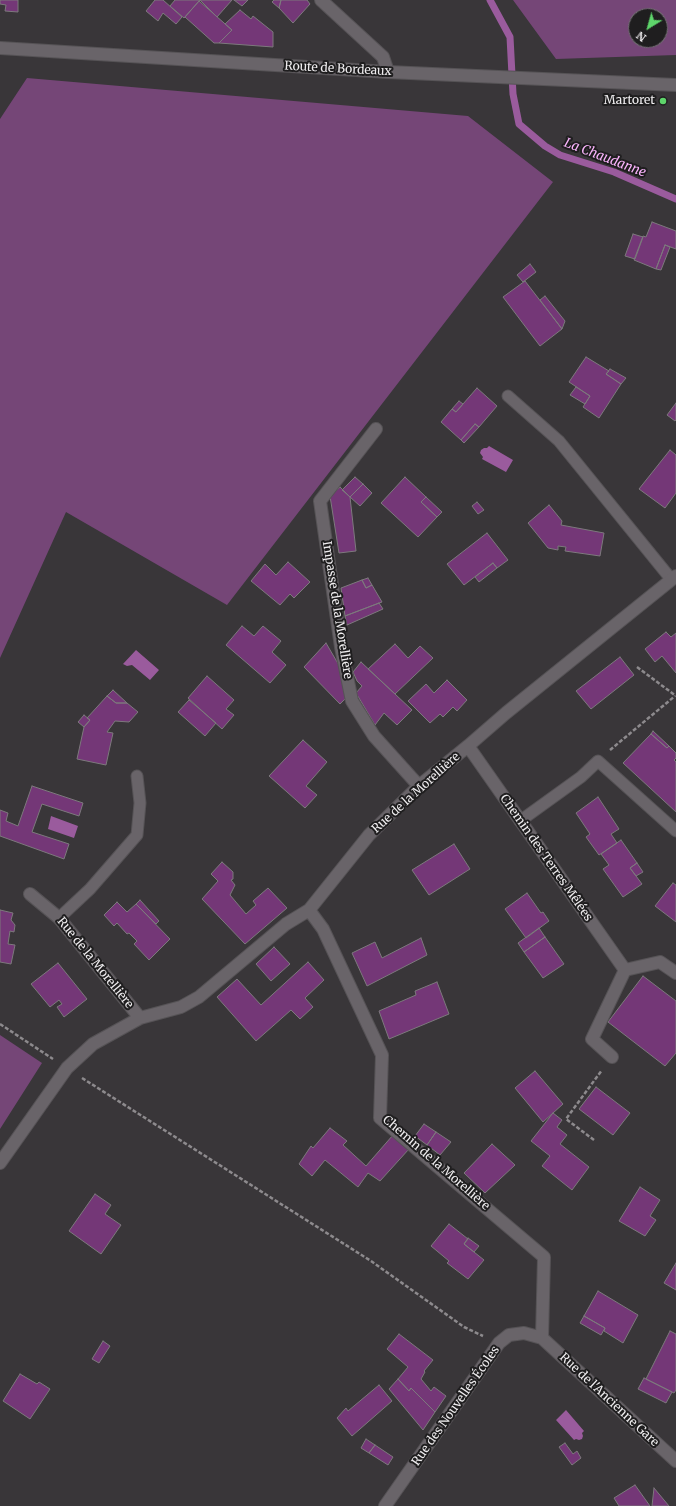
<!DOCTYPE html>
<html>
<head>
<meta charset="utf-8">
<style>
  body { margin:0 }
  #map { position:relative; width:676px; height:1506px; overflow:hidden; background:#393639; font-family:Merriweather,serif }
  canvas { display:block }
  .north { position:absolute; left:628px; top:8px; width:40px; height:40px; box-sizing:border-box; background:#1f1e1f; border:1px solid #727172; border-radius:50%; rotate:217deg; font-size:11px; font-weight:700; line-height:16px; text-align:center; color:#efedef }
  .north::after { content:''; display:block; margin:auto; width:14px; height:18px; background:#5ed56b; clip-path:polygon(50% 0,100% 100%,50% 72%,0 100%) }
</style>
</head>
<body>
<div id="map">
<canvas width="676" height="1506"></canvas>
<div class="north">N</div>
</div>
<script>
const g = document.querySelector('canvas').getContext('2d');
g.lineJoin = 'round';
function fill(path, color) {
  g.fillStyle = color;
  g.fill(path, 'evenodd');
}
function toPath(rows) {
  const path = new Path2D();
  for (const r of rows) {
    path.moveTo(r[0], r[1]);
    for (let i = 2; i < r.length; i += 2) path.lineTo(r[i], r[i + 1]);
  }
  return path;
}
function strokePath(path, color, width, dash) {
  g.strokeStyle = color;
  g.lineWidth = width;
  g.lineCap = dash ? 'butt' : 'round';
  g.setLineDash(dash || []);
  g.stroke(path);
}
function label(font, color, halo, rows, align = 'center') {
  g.font = font + ' Merriweather,serif';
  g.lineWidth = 4;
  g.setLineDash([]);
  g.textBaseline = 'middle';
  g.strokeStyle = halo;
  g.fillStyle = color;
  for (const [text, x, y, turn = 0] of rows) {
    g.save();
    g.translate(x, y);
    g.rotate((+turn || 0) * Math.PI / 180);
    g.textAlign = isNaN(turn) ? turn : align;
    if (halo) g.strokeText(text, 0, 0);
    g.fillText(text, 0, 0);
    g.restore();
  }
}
const green = toPath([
  [513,0,676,0,676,55,556,59],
  [636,16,660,16,660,40,636,40],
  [27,78,468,116,553,182,227,605,66,512,0,658,0,119],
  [0,1035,42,1063,0,1129]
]);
const water = toPath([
  [489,446,513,460,506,472,482,459,483,457,480,453,481,450,484,448,487,448],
  [136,650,159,670,150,680,132,665,127,666,123,664],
  [51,816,78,826,74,838,48,829],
  [566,1410,584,1431,582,1433,583,1436,582,1439,579,1440,576,1439,574,1440,556,1420]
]);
const stream = toPath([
  [490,0,510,37,513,94,519,124,545,146,560,155,614,172,676,199]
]);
const building = toPath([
  [0,0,18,0,18,12,5,11,6,5,0,4,0,0],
  [155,0,163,0,182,17,176,24,163,13,158,21,146,11,155,0],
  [175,0,200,0,184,18,170,6,175,0],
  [200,0,232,0,217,17,200,0],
  [234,0,248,0,242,6,234,0],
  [274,0,281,0,279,8,272,2,274,0],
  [281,0,307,0,310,4,293,23,279,8,281,0],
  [199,1,232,30,219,43,214,43,185,17,199,1],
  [240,10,251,19,253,16,273,32,273,47,219,43,232,30,225,24,240,10],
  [652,222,676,231,676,249,665,245,656,269,634,260,643,236,646,237,652,222],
  [633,234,643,237,635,259,625,256,633,234],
  [665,245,670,247,661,270,656,269,665,245],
  [530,264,536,272,523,282,517,275,530,264],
  [525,281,562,329,540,346,503,297,525,281],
  [545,296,565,321,562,329,540,300,545,296],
  [586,357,609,371,606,374,621,384,599,418,583,407,590,396,569,382,586,357],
  [610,369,626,378,621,384,606,374,610,369],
  [576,387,590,396,585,404,570,395,576,387],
  [477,388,497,406,479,427,475,424,461,440,441,422,452,409,456,412,477,388],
  [459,401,463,404,456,412,452,409,459,401],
  [676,403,676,420,675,421,667,415,676,403],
  [475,424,479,427,464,443,461,440,475,424],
  [670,450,676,455,676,493,665,508,639,489,670,450],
  [355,477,363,484,350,497,342,490,355,477],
  [405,477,426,497,421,502,437,517,418,537,381,503,405,477],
  [363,484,372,493,360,506,350,497,363,484],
  [340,487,350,497,356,551,339,553,330,496,340,487],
  [426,497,442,512,437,517,421,502,426,497],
  [477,502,484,510,478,514,472,506,477,502],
  [549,505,562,521,561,525,604,533,600,556,565,551,566,547,558,546,558,550,548,548,528,523,549,505],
  [487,533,508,560,497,568,493,563,464,585,447,564,487,533],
  [288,562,310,582,294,598,290,594,280,605,251,581,265,564,276,575,288,562],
  [493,563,497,568,479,582,475,577,493,563],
  [368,578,372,585,366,588,362,580,368,578],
  [362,580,366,588,372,585,382,602,345,616,341,588,362,580],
  [379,603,383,609,347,625,345,616,379,603],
  [242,626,254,636,263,626,281,641,272,652,286,665,270,683,226,645,242,626],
  [666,632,671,637,676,633,676,673,662,656,655,662,645,649,666,632],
  [326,643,340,667,346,698,340,704,304,667,326,643],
  [395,644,408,658,420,646,433,658,395,694,368,669,395,644],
  [620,657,634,675,591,709,576,691,620,657],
  [361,662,412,710,397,725,384,713,375,725,356,693,362,686,357,681,353,672,361,662],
  [207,676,234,700,226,709,234,715,222,729,188,698,207,676],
  [447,680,467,700,457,711,453,707,443,717,440,714,430,723,408,701,426,684,434,693,447,680],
  [113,690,127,703,116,703,107,696,113,690],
  [107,696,116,703,127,703,138,712,129,722,115,721,107,732,113,733,106,765,77,759,84,727,90,720,87,718,107,696],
  [189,700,216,723,205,736,178,712,189,700],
  [84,715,90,720,84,727,78,722,84,715],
  [653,731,669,746,667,748,651,734,653,731],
  [651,734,667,748,669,746,676,753,676,758,674,760,676,762,676,812,623,763,651,734],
  [303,740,327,762,306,786,317,795,305,808,269,776,303,740],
  [32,786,83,803,79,816,42,804,32,832,69,844,64,859,0,836,0,810,8,813,6,821,18,826,32,786],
  [598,797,619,829,611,834,617,843,599,855,586,837,590,834,576,813,598,797],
  [621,840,637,863,630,868,642,884,623,897,603,869,609,865,601,854,621,840],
  [454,844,470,869,429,895,412,870,454,844],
  [222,862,233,872,233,879,231,880,235,885,230,895,246,914,256,905,253,901,268,888,287,908,245,944,202,899,218,881,211,874,222,862],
  [637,863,643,872,636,876,630,868,637,863],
  [673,883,676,885,676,922,655,906,673,883],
  [527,893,541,913,543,912,549,921,526,938,505,909,527,893],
  [140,900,159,921,156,924,136,904,140,900],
  [117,902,127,912,136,904,170,939,149,960,134,944,137,941,129,933,127,934,117,923,114,926,104,915,117,902],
  [0,910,13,913,11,920,15,925,14,932,10,931,8,944,15,945,11,964,0,962,0,910],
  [539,928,545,937,524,952,518,943,539,928],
  [545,937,564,964,543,978,524,952,545,937],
  [421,938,427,955,367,986,352,953,375,942,382,958,421,938],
  [274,947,290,964,271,981,256,964,274,947],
  [308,962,324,980,305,998,313,1007,300,1019,291,1010,256,1041,217,997,237,979,261,1005,308,962],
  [58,963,87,999,64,1017,57,1007,62,1004,59,1000,50,1007,31,984,58,963],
  [643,976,676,1001,676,1053,665,1066,608,1022,643,976],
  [437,982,449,1014,389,1039,379,1011,416,995,415,991,437,982],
  [535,1071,563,1104,543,1122,515,1088,535,1071],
  [596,1087,630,1113,613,1135,579,1109,596,1087],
  [553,1113,562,1120,557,1127,567,1135,560,1144,589,1167,572,1190,542,1166,550,1156,531,1141,553,1113],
  [424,1124,436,1132,427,1145,415,1136,424,1124],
  [330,1128,347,1141,343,1145,366,1166,393,1135,409,1149,380,1181,368,1173,358,1187,325,1160,312,1176,299,1164,311,1146,313,1148,330,1128],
  [436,1132,451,1142,440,1155,427,1145,436,1132],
  [492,1144,515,1165,485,1193,464,1173,492,1144],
  [640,1187,660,1200,650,1216,656,1220,645,1236,619,1221,640,1187],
  [95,1194,111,1205,105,1214,121,1225,101,1254,69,1231,95,1194],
  [449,1224,468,1239,464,1244,484,1260,468,1279,447,1263,449,1261,431,1246,449,1224],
  [468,1238,479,1246,474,1252,464,1244,468,1238],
  [676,1263,676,1290,664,1283,676,1263],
  [598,1291,638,1315,623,1343,604,1331,605,1328,584,1316,598,1291],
  [584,1316,605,1328,601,1335,580,1323,584,1316],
  [670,1331,676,1334,676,1390,674,1393,646,1379,670,1331],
  [399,1334,433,1360,424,1371,425,1372,421,1379,431,1391,434,1387,446,1396,435,1412,411,1388,409,1391,398,1379,408,1367,387,1349,399,1334],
  [103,1341,110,1346,99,1363,92,1359,103,1341],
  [20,1374,37,1384,39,1382,50,1389,30,1419,3,1401,20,1374],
  [644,1378,672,1392,666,1403,638,1389,644,1378],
  [398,1379,409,1391,411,1388,435,1412,423,1430,389,1389,398,1379],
  [379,1385,392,1401,352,1436,337,1418,346,1408,348,1411,379,1385],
  [366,1439,375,1445,369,1453,361,1448,366,1439],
  [565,1443,573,1454,577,1451,581,1458,572,1465,559,1447,565,1443],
  [375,1445,393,1457,388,1465,369,1453,375,1445],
  [635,1485,650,1506,619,1506,614,1498,635,1485],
  [654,1488,669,1506,652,1506,654,1488]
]);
const path = toPath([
  [637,667,676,696],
  [610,750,675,696],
  [0,1024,53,1059],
  [82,1078,371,1261,464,1327,483,1336],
  [594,1140,566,1119,602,1070]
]);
const lane = toPath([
  [508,396,559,441,671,579],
  [520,821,581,777,598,761,676,831],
  [59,918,90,889,137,835,140,803,137,776]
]);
const street = toPath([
  [321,0,383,57,388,72],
  [376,429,320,501,341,647,352,701,374,736,419,786],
  [468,746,625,970,592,1039,612,1057],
  [30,894,59,918,140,1018],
  [309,910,323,929,382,1055,380,1118,544,1257,542,1338],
  [625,970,660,962,676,973],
  [0,1163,67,1068,93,1044,140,1018,181,1007,199,997,286,924,309,910,369,835,419,786,468,746,506,713,676,576],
  [385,1506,499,1343,509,1335,524,1333,542,1338,676,1461]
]);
const secondary = toPath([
  [0,48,388,72,676,85]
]);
const markers = [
  [663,101,4,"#5ed56b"]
];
const streetNames = [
  ["Route de Bordeaux",338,69,3],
  ["Impasse de la Morellière",337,610,81],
  ["Rue de la Morellière",416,793,-42],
  ["Chemin des Terres Mêlées",546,858,55],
  ["Rue de la Morellière",95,963,51],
  ["Chemin de la Morellière",436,1163,41],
  ["Rue de l'Ancienne Gare",609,1400,43],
  ["Rue des Nouvelles Écoles",456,1406,-55]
];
const poiNames = [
  ["Martoret",655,101]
];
const waterNames = [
  ["La Chaudanne",605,158,21]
];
fill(green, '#754677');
fill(water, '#9a5b9d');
strokePath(stream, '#9a5b9d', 7);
fill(building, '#743777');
strokePath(building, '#7d797d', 1);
strokePath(lane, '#565356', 13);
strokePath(street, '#565356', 14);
strokePath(secondary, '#565356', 14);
strokePath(path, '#8d8a8d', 2.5, [4, 2]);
strokePath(lane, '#696469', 11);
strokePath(street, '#696469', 12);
strokePath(secondary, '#696469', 12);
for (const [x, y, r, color] of markers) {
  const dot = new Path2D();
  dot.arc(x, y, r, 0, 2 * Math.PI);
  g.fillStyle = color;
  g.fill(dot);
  strokePath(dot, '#1f1e1f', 1.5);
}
label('12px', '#efedef', '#1f1e1f', streetNames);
label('12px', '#efedef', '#1f1e1f', poiNames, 'right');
label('italic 13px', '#fab4fc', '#1f1e1f', waterNames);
</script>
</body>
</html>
